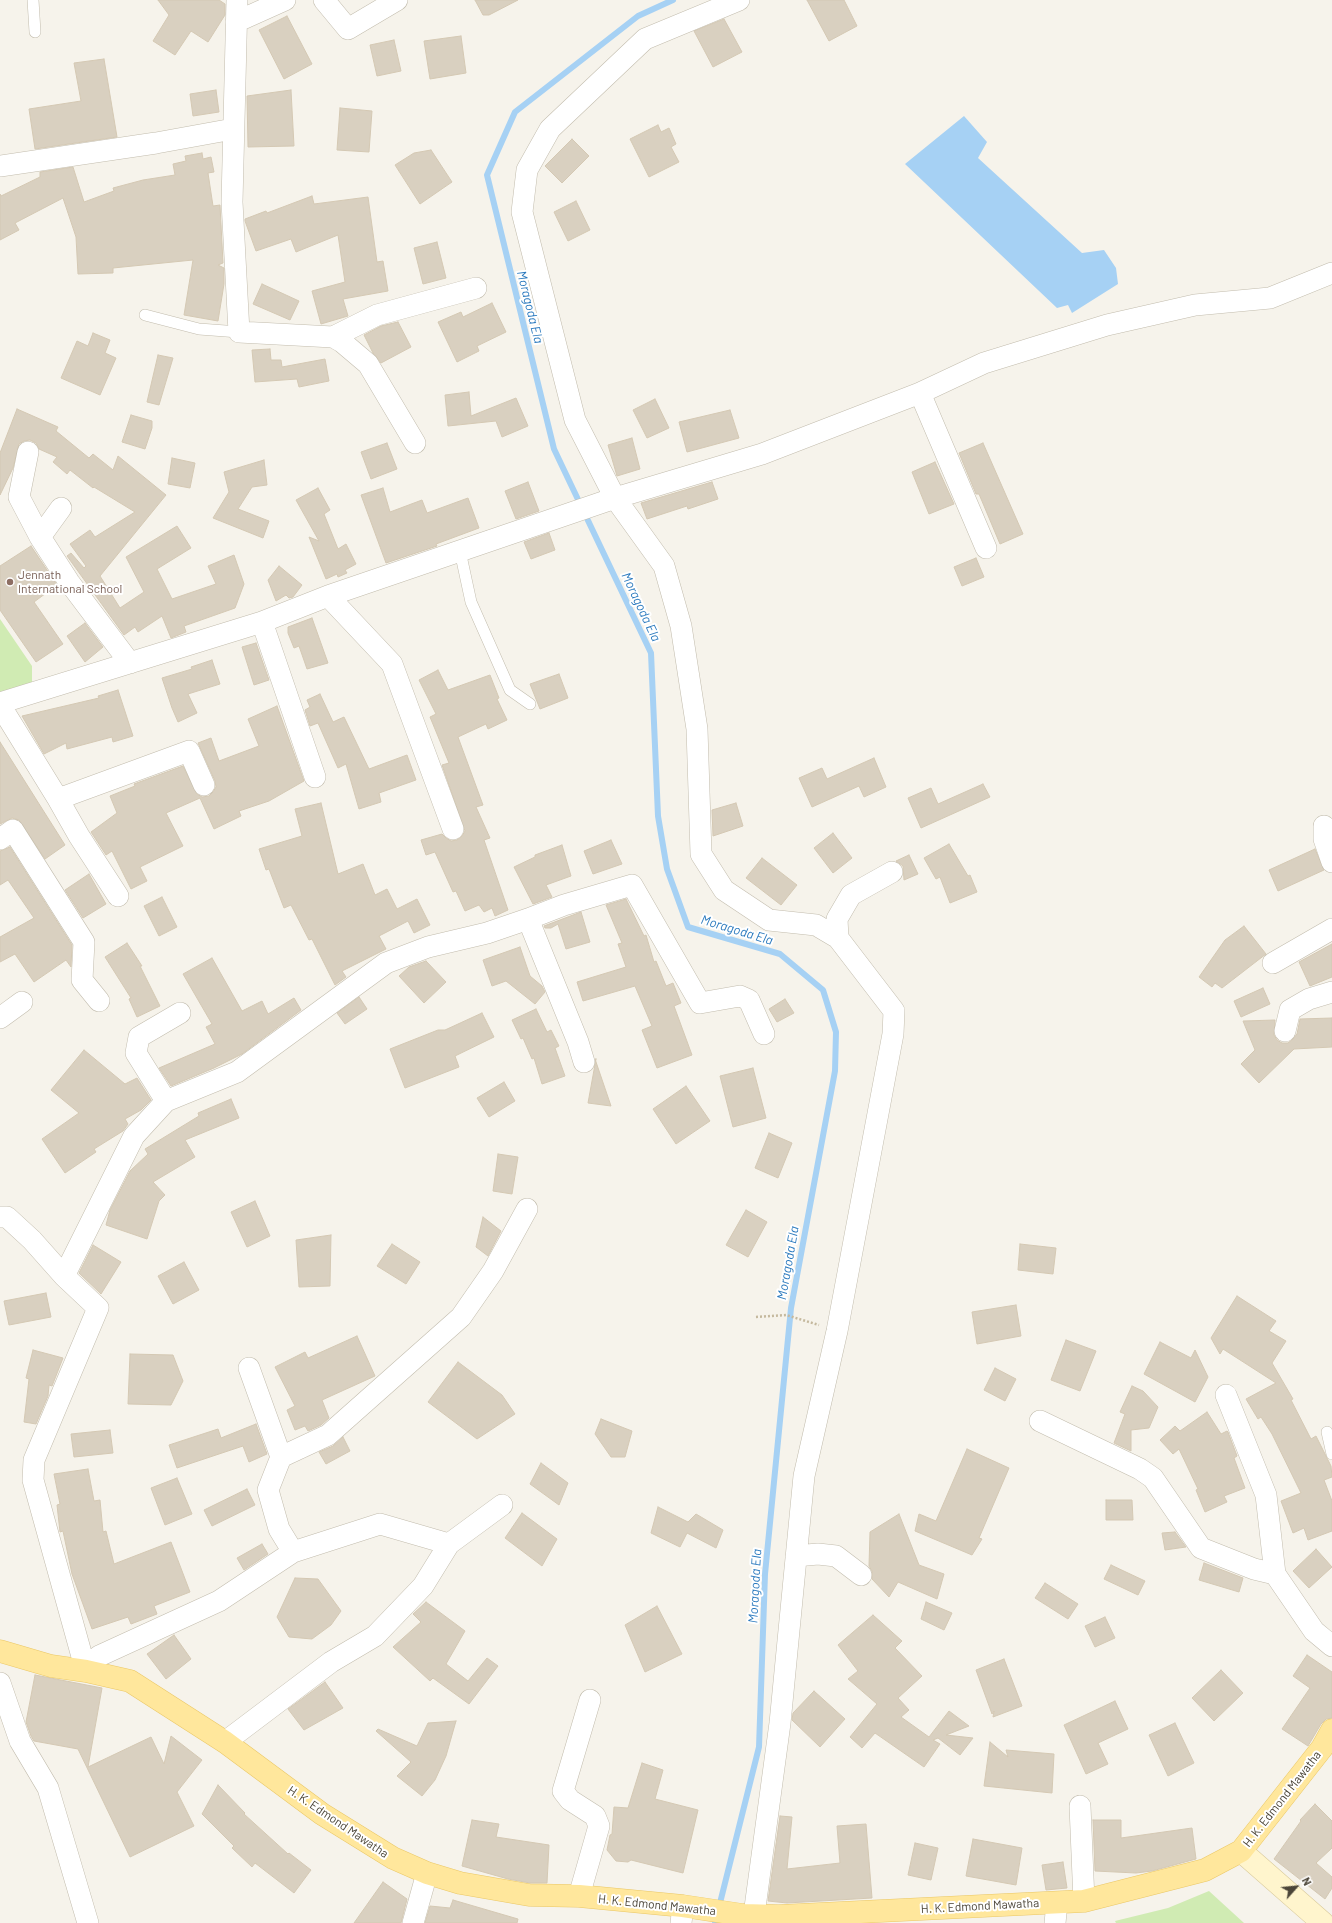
<!DOCTYPE html>
<html>
<head>
<meta charset="utf-8">
<style>
  body { margin:0 }
  #map { position:relative; width:1332px; height:1923px; overflow:hidden; background:#f6f3eb; font-family:Barlow,sans-serif }
  canvas { display:block }
  .north { position:absolute; left:1276px; top:1867px; width:40px; height:40px; -webkit-text-stroke:3px #fff; paint-order:stroke; rotate:63deg; font-size:11px; font-weight:700; line-height:16px; text-align:center; color:#4b4538 }
  .north::after { content:''; display:block; margin:auto; width:14px; height:18px; background:#4b4538; clip-path:polygon(50% 0,100% 100%,50% 72%,0 100%) }
</style>
</head>
<body>
<div id="map">
<canvas width="1332" height="1923"></canvas>
<div class="north">N</div>
</div>
<script>
const g = document.querySelector('canvas').getContext('2d');
g.lineJoin = 'round';
function fill(path, color) {
  g.fillStyle = color;
  g.fill(path, 'evenodd');
}
function toPath(rows) {
  const path = new Path2D();
  for (const r of rows) {
    path.moveTo(r[0], r[1]);
    for (let i = 2; i < r.length; i += 2) path.lineTo(r[i], r[i + 1]);
  }
  return path;
}
function strokePath(path, color, width, dash) {
  g.strokeStyle = color;
  g.lineWidth = width;
  g.lineCap = dash ? 'butt' : 'round';
  g.setLineDash(dash || []);
  g.stroke(path);
}
function label(font, color, halo, rows, align = 'center') {
  g.font = font + ' Barlow,sans-serif';
  g.lineWidth = 4;
  g.setLineDash([]);
  g.textBaseline = 'middle';
  g.strokeStyle = halo;
  g.fillStyle = color;
  for (const [text, x, y, turn = 0] of rows) {
    g.save();
    g.translate(x, y);
    g.rotate((+turn || 0) * Math.PI / 180);
    g.textAlign = isNaN(turn) ? turn : align;
    if (halo) g.strokeText(text, 0, 0);
    g.fillText(text, 0, 0);
    g.restore();
  }
}
const green = toPath([
  [0,619,32,666,32,690,0,699],
  [1209,1891,1244,1923,1116,1923,1115,1921,1168,1908]
]);
const water = toPath([
  [964,116,987,142,978,158,1082,253,1104,250,1116,268,1118,284,1072,313,1068,305,1057,308,905,164]
]);
const stream = toPath([
  [673,0,638,16,515,112,487,175,554,449,651,653,658,816,667,869,688,927,780,954,823,990,836,1032,835,1071,791,1308,765,1574,759,1747,715,1923]
]);
const building = toPath([
  [158,0,219,0,225,4,225,15,208,42,191,31,175,55,153,41,169,15,158,0],
  [475,0,518,0,489,15,483,15,475,0],
  [807,0,844,0,857,26,829,41,807,0],
  [287,16,312,64,284,79,259,30,287,16],
  [724,19,742,52,713,67,694,31,724,19],
  [461,36,466,73,430,79,424,41,461,36],
  [394,40,401,71,377,76,370,45,394,40],
  [104,59,117,137,35,149,29,109,81,101,74,63,104,59],
  [216,90,219,112,193,116,190,94,216,90],
  [291,90,294,146,248,147,247,96,291,90],
  [340,108,372,111,369,152,337,150,340,108],
  [658,125,661,132,669,128,676,144,671,147,679,162,649,177,630,139,658,125],
  [572,139,589,156,562,183,545,166,572,139],
  [431,150,452,182,420,204,395,165,414,153,431,150],
  [202,153,203,159,211,157,214,172,208,173,213,206,220,205,223,263,218,265,224,268,224,284,218,321,184,315,193,260,113,268,113,273,78,274,76,237,63,198,15,223,19,230,0,240,0,194,1,196,40,177,40,172,73,167,84,202,114,191,113,188,143,180,175,175,173,164,186,161,185,156,202,153],
  [312,196,314,204,368,197,377,262,383,261,388,291,343,299,348,316,321,324,312,291,345,282,338,235,296,252,291,239,256,251,245,221,245,219,266,211,267,213,312,196],
  [576,201,590,230,568,241,554,212,576,201],
  [437,242,446,278,423,284,414,248,437,242],
  [262,284,299,301,290,320,253,304,262,284],
  [492,303,506,332,477,346,479,351,457,362,438,322,461,312,463,317,492,303],
  [398,322,411,347,381,363,373,353,364,335,381,326,398,322],
  [93,333,110,340,105,353,116,358,100,395,61,378,77,341,88,346,93,333],
  [270,349,271,360,281,360,282,367,325,359,329,381,299,387,297,379,255,382,252,350,270,349],
  [158,355,173,358,159,405,147,402,158,355],
  [469,392,471,416,516,398,528,426,502,437,496,421,448,426,445,395,469,392],
  [655,399,669,428,647,438,633,410,655,399],
  [17,409,58,427,56,431,89,458,93,454,113,470,118,456,166,495,100,576,120,608,144,592,126,557,177,526,191,548,157,569,172,599,216,584,208,566,234,555,244,584,235,608,184,626,186,632,171,638,162,616,138,632,135,627,124,635,67,556,71,553,84,568,86,566,70,544,90,530,95,537,135,512,94,487,93,488,70,470,67,474,53,462,57,457,39,449,36,443,30,440,24,441,19,444,13,468,0,495,0,453,17,409],
  [730,410,739,438,687,452,679,422,730,410],
  [131,415,152,421,152,428,145,449,122,442,131,415],
  [632,438,640,469,617,476,608,445,632,438],
  [387,443,397,469,371,479,361,452,387,443],
  [983,443,1023,534,1000,544,979,494,976,494,959,453,983,443],
  [172,458,195,463,190,488,168,484,172,458],
  [264,460,267,485,252,487,238,509,269,521,263,538,213,518,229,492,224,472,264,460],
  [935,462,954,504,929,514,912,472,935,462],
  [528,482,539,511,516,519,505,491,528,482],
  [712,482,718,499,688,509,687,506,647,519,641,503,712,482],
  [318,488,330,510,324,514,338,549,346,544,356,564,345,570,347,573,338,577,337,574,326,579,309,537,319,541,296,500,318,488],
  [383,488,390,512,422,500,427,513,468,498,479,528,436,544,437,546,386,563,361,495,383,488],
  [549,533,555,550,531,559,524,542,549,533],
  [31,546,57,585,34,602,63,644,36,662,0,610,0,566,31,546],
  [976,558,984,577,962,586,954,567,976,558],
  [279,566,302,585,293,597,289,598,286,595,276,601,268,580,279,566],
  [312,618,328,663,307,669,299,646,294,648,288,633,288,627,312,618],
  [85,623,103,647,85,662,67,636,85,623],
  [256,643,269,680,254,685,242,647,256,643],
  [212,660,220,684,188,694,197,713,178,722,172,708,162,678,192,669,191,667,212,660],
  [438,670,448,690,490,675,499,698,497,699,507,720,488,729,486,724,458,737,483,805,476,807,490,838,484,840,508,910,495,916,492,908,484,912,479,905,465,911,456,891,453,892,435,852,426,855,421,840,442,834,446,838,451,841,457,840,462,836,465,831,442,765,449,763,430,717,436,714,419,680,438,670],
  [559,674,568,698,540,709,530,684,559,674],
  [118,690,133,736,113,742,112,737,67,749,66,743,44,754,22,716,99,698,98,696,118,690],
  [320,694,333,722,344,717,369,769,407,755,416,780,379,793,381,802,359,809,346,764,338,768,318,723,310,726,305,710,310,707,307,700,320,694],
  [277,706,304,781,269,801,239,811,241,816,214,829,200,798,166,813,183,846,140,867,147,881,131,889,112,851,106,855,91,832,117,813,110,796,135,786,134,784,183,766,197,794,202,797,209,796,213,792,216,787,215,781,198,743,211,738,219,761,259,746,248,719,277,706],
  [0,742,65,845,45,859,19,820,12,818,0,824,0,742],
  [874,758,886,787,864,797,859,786,812,807,799,778,822,768,827,779,874,758],
  [983,784,990,797,921,828,908,798,931,788,938,804,983,784],
  [321,803,338,874,363,864,375,895,387,889,397,909,417,899,430,925,414,933,408,921,379,936,386,949,342,971,346,977,335,985,312,939,309,940,291,905,284,908,269,869,266,870,259,849,302,836,295,809,321,803],
  [736,803,743,826,713,836,712,810,736,803],
  [833,833,852,858,833,873,814,848,833,833],
  [611,840,622,864,593,874,584,851,611,840],
  [949,844,968,876,970,875,977,892,950,903,940,877,936,879,924,858,949,844],
  [562,845,571,876,546,885,552,897,533,904,514,867,535,857,535,855,562,845],
  [10,847,72,945,71,967,66,960,34,982,15,954,0,962,0,937,34,918,8,880,0,885,0,851,10,847],
  [1315,849,1324,870,1278,891,1269,870,1315,849],
  [909,855,918,874,904,880,903,866,896,861,909,855],
  [762,858,797,885,781,905,746,878,762,858],
  [89,874,106,904,83,918,65,890,89,874],
  [162,897,177,927,159,936,144,906,162,897],
  [626,899,644,936,646,935,654,962,656,961,666,986,673,983,681,1003,674,1006,692,1055,657,1068,642,1030,652,1026,635,986,583,1001,577,982,626,967,618,944,622,943,606,905,626,899],
  [581,912,590,942,566,949,558,924,551,928,545,928,544,926,581,912],
  [1244,926,1266,954,1222,988,1215,983,1212,987,1199,977,1225,940,1244,926],
  [127,943,142,966,140,966,160,1006,137,1017,129,999,131,998,105,957,127,943],
  [1332,944,1332,977,1310,986,1299,962,1332,944],
  [520,947,530,976,542,986,545,992,535,1004,506,981,492,986,483,960,520,947],
  [212,958,242,1011,262,1001,268,1014,294,998,301,1010,242,1054,214,1068,171,1086,159,1068,215,1044,206,1027,212,1024,183,974,212,958],
  [426,961,446,982,424,1003,399,976,409,967,426,961],
  [1263,988,1270,1004,1241,1017,1234,1001,1263,988],
  [359,997,367,1009,345,1024,337,1013,359,997],
  [785,999,794,1013,777,1022,769,1009,785,999],
  [536,1009,547,1032,551,1030,559,1046,555,1048,565,1076,542,1084,534,1058,532,1059,523,1038,521,1039,512,1020,536,1009],
  [482,1013,494,1037,455,1056,459,1067,405,1088,390,1049,438,1030,445,1030,482,1013],
  [1332,1018,1332,1047,1294,1049,1259,1083,1241,1064,1255,1050,1243,1021,1275,1020,1274,1035,1277,1040,1282,1043,1288,1043,1293,1039,1297,1034,1300,1019,1332,1018],
  [84,1050,125,1084,137,1078,151,1100,141,1110,125,1119,128,1124,123,1131,94,1149,96,1152,65,1173,42,1139,79,1113,51,1090,84,1050],
  [596,1059,595,1059,611,1106,588,1103,596,1059],
  [753,1068,766,1118,733,1127,720,1076,753,1068],
  [504,1082,515,1101,489,1117,477,1098,504,1082],
  [686,1086,710,1121,676,1144,653,1109,686,1086],
  [231,1099,239,1118,185,1140,195,1157,153,1182,165,1195,159,1201,147,1239,106,1225,110,1210,130,1171,148,1154,145,1149,199,1116,198,1113,231,1099],
  [769,1133,792,1143,778,1178,755,1168,769,1133],
  [498,1154,518,1157,512,1194,493,1191,498,1154],
  [255,1201,270,1236,247,1247,231,1212,255,1201],
  [746,1210,767,1222,748,1257,726,1245,746,1210],
  [483,1217,501,1231,488,1256,476,1247,483,1217],
  [331,1235,330,1286,299,1287,296,1240,331,1235],
  [392,1244,420,1262,406,1284,377,1266,392,1244],
  [1020,1244,1056,1248,1053,1274,1018,1270,1020,1244],
  [93,1245,121,1262,101,1294,79,1273,93,1245],
  [184,1262,199,1290,173,1304,158,1276,184,1262],
  [46,1293,51,1317,9,1325,4,1301,46,1293],
  [1237,1296,1276,1321,1269,1331,1286,1341,1272,1363,1293,1399,1291,1400,1311,1439,1316,1436,1331,1466,1332,1477,1324,1480,1332,1501,1332,1531,1308,1540,1304,1528,1293,1533,1281,1501,1301,1493,1272,1434,1261,1417,1258,1419,1246,1399,1276,1383,1223,1349,1220,1354,1211,1338,1237,1296],
  [1016,1305,1021,1336,977,1344,972,1312,1016,1305],
  [357,1336,375,1376,322,1400,329,1418,321,1425,308,1431,305,1426,295,1430,287,1410,295,1406,275,1367,305,1352,308,1358,357,1336],
  [1066,1340,1096,1351,1080,1391,1051,1380,1066,1340],
  [1160,1342,1191,1358,1195,1350,1208,1377,1195,1402,1144,1374,1160,1342],
  [33,1350,63,1358,52,1386,49,1385,48,1396,36,1424,24,1422,29,1379,26,1378,33,1350],
  [130,1354,173,1355,183,1381,171,1405,128,1404,130,1354],
  [458,1362,502,1395,515,1414,477,1439,428,1402,458,1362],
  [995,1368,1016,1379,1005,1401,984,1390,995,1368],
  [1132,1386,1143,1391,1158,1407,1149,1428,1131,1430,1131,1451,1114,1443,1125,1414,1120,1412,1132,1386],
  [1207,1412,1221,1434,1227,1431,1228,1432,1237,1456,1234,1458,1245,1488,1224,1496,1227,1502,1205,1512,1196,1490,1198,1489,1179,1449,1173,1454,1160,1440,1175,1426,1180,1431,1207,1412],
  [601,1419,632,1431,625,1457,611,1457,595,1434,601,1419],
  [256,1424,267,1454,249,1462,243,1446,177,1468,169,1445,218,1429,221,1438,256,1424],
  [110,1430,113,1453,74,1457,71,1434,110,1430],
  [343,1437,350,1451,326,1464,319,1452,333,1446,343,1437],
  [967,1449,1009,1468,979,1538,982,1539,972,1555,915,1531,919,1514,936,1521,967,1449],
  [541,1463,568,1483,559,1505,530,1484,541,1463],
  [88,1469,94,1501,100,1500,103,1532,106,1531,114,1564,171,1542,190,1592,154,1606,157,1614,131,1624,128,1617,92,1629,72,1574,63,1531,60,1532,57,1505,60,1504,54,1474,88,1469],
  [177,1478,192,1514,165,1525,151,1488,177,1478],
  [247,1489,255,1505,212,1526,204,1510,247,1489],
  [1106,1500,1132,1500,1133,1520,1106,1520,1106,1500],
  [658,1507,688,1522,696,1514,723,1530,716,1548,687,1533,680,1547,651,1533,658,1507],
  [522,1513,557,1539,542,1566,505,1538,522,1513],
  [899,1514,919,1565,944,1574,937,1599,898,1582,889,1597,872,1579,872,1571,869,1566,870,1532,899,1514],
  [1175,1532,1186,1547,1165,1550,1162,1533,1175,1532],
  [262,1544,268,1554,244,1570,237,1558,262,1544],
  [1316,1549,1332,1567,1309,1588,1293,1571,1316,1549],
  [1204,1563,1243,1578,1239,1592,1199,1580,1204,1563],
  [1111,1565,1145,1581,1138,1595,1104,1579,1111,1565],
  [295,1578,318,1579,341,1611,331,1625,312,1639,289,1637,277,1617,295,1578],
  [1045,1583,1078,1604,1068,1619,1035,1598,1045,1583],
  [426,1602,465,1631,446,1664,468,1681,487,1658,498,1666,469,1704,433,1678,430,1681,393,1647,421,1622,413,1614,426,1602],
  [926,1602,952,1613,944,1630,921,1619,926,1602],
  [657,1606,682,1654,645,1672,625,1625,657,1606],
  [873,1615,902,1641,895,1648,922,1676,898,1698,909,1710,901,1717,929,1737,949,1711,969,1726,946,1735,973,1738,960,1755,938,1738,933,1740,940,1744,924,1767,875,1733,862,1748,850,1737,877,1704,848,1679,858,1671,838,1645,873,1615],
  [1105,1617,1115,1638,1095,1647,1085,1626,1105,1617],
  [174,1635,191,1659,166,1679,147,1654,174,1635],
  [1307,1655,1332,1672,1332,1718,1326,1719,1321,1724,1308,1746,1282,1729,1310,1688,1293,1676,1307,1655],
  [1004,1659,1022,1706,993,1717,994,1711,992,1714,976,1670,1004,1659],
  [1221,1670,1243,1693,1214,1721,1192,1698,1221,1670],
  [35,1675,102,1688,88,1767,151,1737,164,1764,171,1736,202,1760,177,1792,194,1826,130,1857,78,1749,34,1741,31,1736,26,1722,35,1675],
  [325,1682,343,1708,304,1730,288,1709,325,1682],
  [814,1691,845,1719,820,1747,792,1720,793,1713,814,1691],
  [1115,1701,1128,1729,1098,1743,1108,1764,1086,1774,1064,1725,1115,1701],
  [456,1721,446,1756,435,1780,422,1796,397,1776,411,1762,376,1731,378,1729,417,1746,428,1723,456,1721],
  [1175,1723,1194,1763,1168,1776,1149,1735,1175,1723],
  [990,1742,1008,1757,1006,1750,1054,1754,1052,1793,984,1786,990,1742],
  [642,1763,663,1770,655,1799,698,1810,683,1873,631,1860,628,1862,616,1861,607,1850,610,1835,612,1834,614,1807,628,1808,642,1763],
  [218,1785,245,1813,244,1814,288,1854,289,1853,311,1870,294,1893,255,1863,252,1867,232,1848,234,1846,202,1814,218,1785],
  [1315,1804,1332,1821,1332,1848,1316,1863,1332,1877,1332,1888,1325,1899,1274,1859,1301,1821,1300,1820,1315,1804],
  [780,1816,792,1817,787,1869,840,1863,837,1826,866,1824,872,1898,787,1903,768,1901,780,1816],
  [472,1820,499,1824,496,1837,549,1845,547,1883,530,1883,508,1879,462,1866,472,1820],
  [1093,1820,1121,1820,1121,1838,1192,1828,1196,1859,1152,1871,1136,1873,1095,1871,1093,1820],
  [973,1839,1022,1848,1016,1885,966,1876,973,1839],
  [915,1843,938,1848,931,1880,908,1875,915,1843],
  [1063,1862,1067,1888,1046,1890,1042,1865,1063,1862],
  [383,1882,407,1899,401,1923,354,1923,383,1882],
  [453,1900,518,1919,517,1923,425,1923,430,1906,450,1908,453,1900]
]);
const path = toPath([
  [756,1317,786,1315,819,1325]
]);
const lane = toPath([
  [33,0,35,32],
  [145,315,199,329,239,332],
  [460,551,471,602,510,690,530,704],
  [1327,1432,1332,1454]
]);
const street = toPath([
  [237,0,232,202,239,332,333,337,377,315,476,288],
  [324,0,348,29,397,0],
  [739,0,645,39,550,129,527,170,522,212,575,420,615,498,664,566,681,626,697,729,701,854,724,890,769,920,816,925,838,938],
  [236,22,285,0],
  [0,166,156,143,233,129],
  [333,337,342,342,368,364,415,443],
  [920,393,986,548],
  [28,452,19,497,40,537],
  [61,508,40,537,69,582,130,663],
  [328,596,392,664,453,829],
  [262,622,315,777],
  [0,703,262,622,328,596,615,498,762,454,920,393,984,363,1107,325,1195,305,1270,298,1332,273],
  [0,705,58,799,189,751,204,785],
  [58,799,79,836,118,896],
  [1324,826,1324,839,1332,862],
  [0,839,13,830,84,942,82,980,99,1001],
  [528,919,564,905,632,885,700,1003,740,996,749,1000,764,1034],
  [1273,963,1332,929],
  [0,1018,22,1002],
  [1285,1031,1290,1010,1309,999,1332,992],
  [166,1101,136,1053,139,1037,180,1013],
  [0,1217,7,1217,32,1240,64,1276],
  [249,1368,281,1457],
  [1226,1395,1266,1495,1275,1574,1314,1631,1332,1646],
  [1040,1421,1140,1469,1153,1478,1201,1548,1254,1569,1275,1574],
  [293,1552,279,1529,268,1490,281,1457,328,1435,461,1317,493,1271,527,1209],
  [796,1556,818,1554,836,1556,861,1575],
  [86,1671,33,1480,34,1460,98,1308,64,1276,134,1136,166,1101,237,1072,386,963,428,947,487,933,528,919,578,1042,584,1062],
  [86,1671,99,1656,219,1601,293,1552,380,1524,449,1544,502,1505],
  [0,1683,20,1741,48,1788,88,1923],
  [225,1742,331,1662,375,1636,423,1586,449,1544],
  [1080,1806,1084,1901],
  [579,1896,599,1826,595,1816,570,1800,563,1791,590,1700],
  [754,1915,780,1723,804,1476,837,1331,893,1034,894,1011,838,938,837,919,851,895,892,872],
  [413,1923,427,1873],
  [681,1923,683,1906],
  [1055,1923,1057,1903]
]);
const secondary = toPath([
  [1241,1851,1323,1923]
]);
const primary = toPath([
  [0,1651,51,1666,86,1671,130,1681,225,1742,322,1814,393,1858,427,1873,460,1883,529,1895,579,1896,683,1906,743,1915,779,1916,1084,1901,1205,1870,1241,1851,1322,1748,1332,1730]
]);
const markers = [
  [10,582,4,"#8d6e63"]
];
const educationNames = [
  ["Jennath",18,575],
  ["International School",18,589]
];
const streetNames = [
  ["H. K. Edmond Mawatha",1282,1799,-52],
  ["H. K. Edmond Mawatha",338,1822,34],
  ["H. K. Edmond Mawatha",657,1905,6],
  ["H. K. Edmond Mawatha",980,1906,-3]
];
const waterNames = [
  ["Moragoda Ela",530,307,76],
  ["Moragoda Ela",641,607,65],
  ["Moragoda Ela",737,930,17],
  ["Moragoda Ela",788,1263,-80],
  ["Moragoda Ela",755,1586,-87]
];
fill(green, '#d0ebb3');
fill(water, '#a6d1f4');
strokePath(stream, '#a6d1f4', 6);
fill(building, '#d9d0c0');
strokePath(building, '#d4c8b3', 1);
strokePath(lane, '#c2bcad', 12);
strokePath(street, '#c2bcad', 22);
strokePath(secondary, '#d8c99a', 23);
strokePath(primary, '#eac766', 23);
strokePath(path, '#c5b99e', 2.5, [2, 2]);
strokePath(lane, '#fff', 11);
strokePath(street, '#fff', 21);
strokePath(secondary, '#fff5cd', 22);
strokePath(primary, '#ffe79c', 22);
for (const [x, y, r, color] of markers) {
  const dot = new Path2D();
  dot.arc(x, y, r, 0, 2 * Math.PI);
  g.fillStyle = color;
  g.fill(dot);
  strokePath(dot, '#fff', 1.5);
}
label('12px', '#785e54', '#fff', educationNames, 'left');
label('12px', '#4b4538', '#fff', streetNames);
label('italic 13px', '#2b7abe', '#fff', waterNames);
</script>
</body>
</html>
